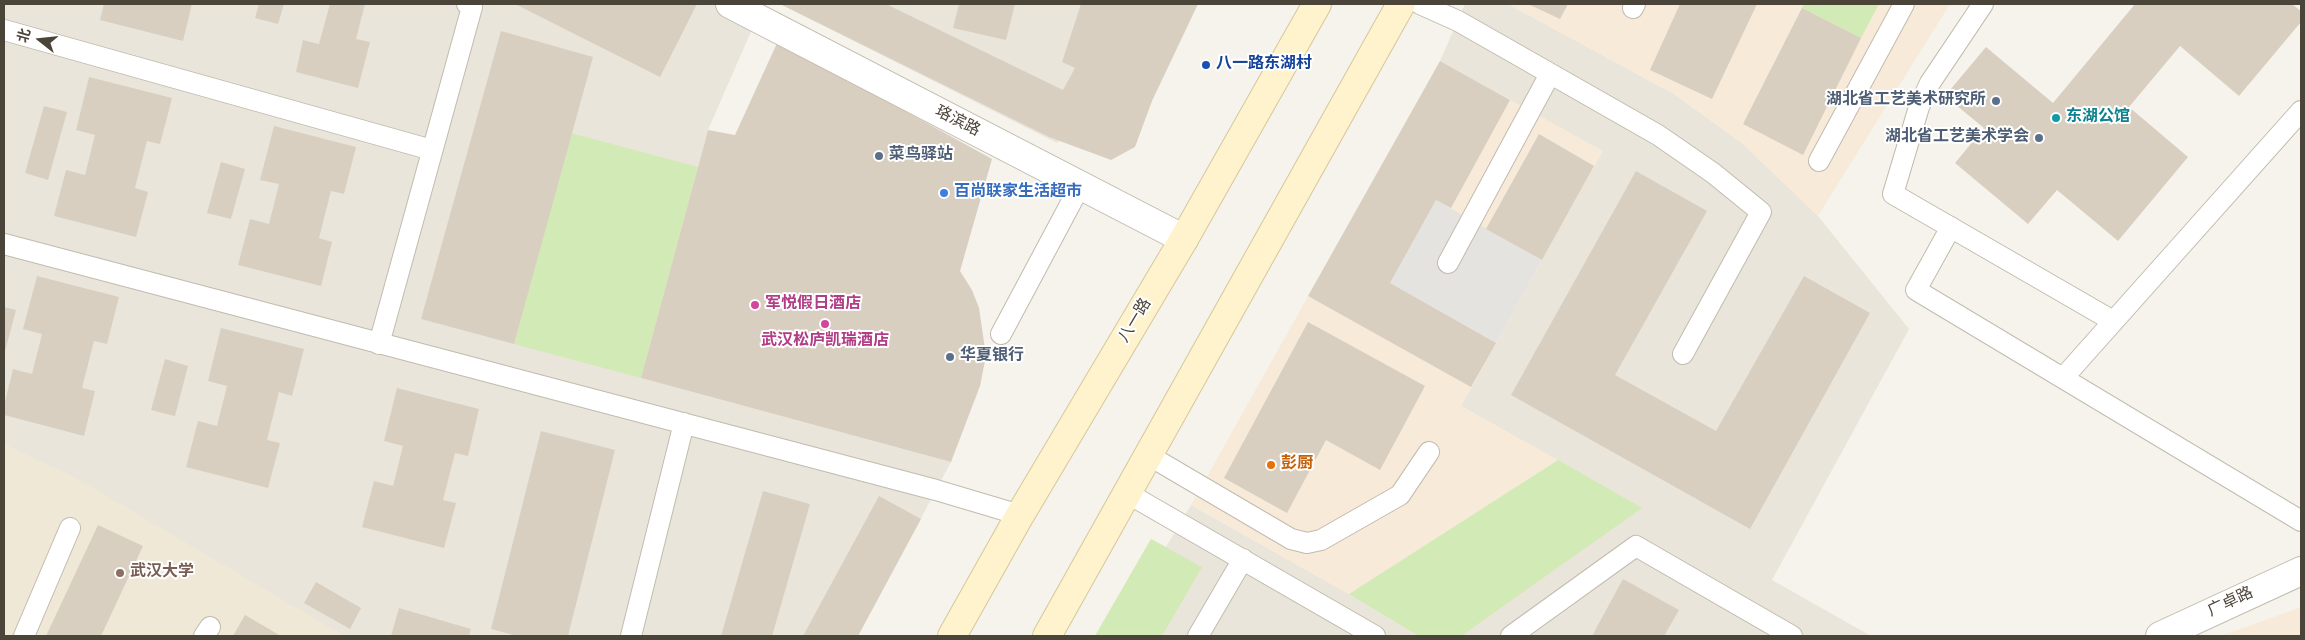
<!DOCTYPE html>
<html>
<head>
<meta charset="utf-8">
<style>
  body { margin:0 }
  #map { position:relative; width:2305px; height:640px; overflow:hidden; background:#f6f3ec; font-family:Overpass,"Noto Sans SC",sans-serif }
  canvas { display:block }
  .frame { position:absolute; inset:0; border:5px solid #4b4439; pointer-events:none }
  .north { position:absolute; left:15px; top:15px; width:50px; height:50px; -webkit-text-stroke:4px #fff; paint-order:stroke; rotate:286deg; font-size:14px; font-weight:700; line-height:20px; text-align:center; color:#4b4439 }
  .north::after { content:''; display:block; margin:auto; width:18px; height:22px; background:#4b4439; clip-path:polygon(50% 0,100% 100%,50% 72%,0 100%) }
</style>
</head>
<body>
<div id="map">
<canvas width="2305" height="640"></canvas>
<div class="frame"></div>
<div class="north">北</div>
</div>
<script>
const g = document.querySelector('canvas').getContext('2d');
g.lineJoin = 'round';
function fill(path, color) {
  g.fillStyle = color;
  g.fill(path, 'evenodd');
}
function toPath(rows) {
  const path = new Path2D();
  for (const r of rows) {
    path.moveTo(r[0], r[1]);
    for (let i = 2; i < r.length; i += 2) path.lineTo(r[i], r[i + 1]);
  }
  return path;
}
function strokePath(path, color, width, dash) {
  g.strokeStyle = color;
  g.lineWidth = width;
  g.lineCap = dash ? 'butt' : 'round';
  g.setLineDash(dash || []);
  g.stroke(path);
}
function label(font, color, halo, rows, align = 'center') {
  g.font = font + ' Overpass,"Noto Sans SC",sans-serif';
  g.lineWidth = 4;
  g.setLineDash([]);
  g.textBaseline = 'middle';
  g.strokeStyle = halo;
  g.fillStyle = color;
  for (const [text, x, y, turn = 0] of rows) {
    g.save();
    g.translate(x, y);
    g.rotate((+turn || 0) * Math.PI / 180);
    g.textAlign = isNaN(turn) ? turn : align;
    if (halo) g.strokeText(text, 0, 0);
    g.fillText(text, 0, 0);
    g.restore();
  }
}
const residential = toPath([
  [4,4,763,4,708,130,641,378,951,462,858,636,4,636],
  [780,4,1186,4,1057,143],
  [1465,4,1508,4,1674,94,1742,143,1818,216,1909,329,1772,580,1871,636,1095,636,1151,539,1166,547,1191,505,1349,594,1558,461,1461,406,1602,151,1440,61]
]);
const commercial = toPath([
  [1508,4,1950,4,1818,216,1742,143,1674,94],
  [1440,61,1603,151,1461,406,1558,460,1349,594,1191,505],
  [2301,607,2301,636,2221,636]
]);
const education = toPath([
  [4,444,76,478,344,636,4,636]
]);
const green = toPath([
  [1804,4,1879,4,1861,38,1802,8],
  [571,133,698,167,641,378,514,344],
  [1558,460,1642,508,1461,636,1419,636,1349,594],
  [1151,539,1202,567,1162,636,1095,636]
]);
const parking = toPath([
  [1436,200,1542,260,1496,343,1390,283]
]);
const building = toPath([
  [104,4,192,4,183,41,100,20],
  [259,4,284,4,278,24,255,18],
  [330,4,365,4,356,39,370,42,358,88,296,72,303,40,319,44],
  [515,4,697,4,660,77],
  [780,4,886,4,1063,90,1075,68,1062,62,1081,4,1198,4,1152,101,1135,147,1111,160,1049,137],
  [959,4,1015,4,1006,40,953,28],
  [1528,4,1568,4,1560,19],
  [1680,4,1757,4,1712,99,1650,70],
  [2135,4,2292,4,2301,11,2301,22,2239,96,2180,46,2129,107,2188,157,2118,241,2057,190,2028,224,1955,163,1984,128,1945,96,1986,47,2053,103],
  [1802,8,1861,38,1803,155,1743,124],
  [501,31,593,57,514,344,421,319],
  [778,41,992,159,960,271,972,290,979,308,986,356,980,386,951,462,641,378,708,130,735,135],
  [1440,61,1510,100,1451,208,1436,200,1390,283,1496,343,1471,387,1308,296],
  [89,77,172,98,160,144,147,141,135,188,148,192,136,237,54,216,66,170,85,175,95,135,76,130],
  [44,106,67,112,48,180,25,173],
  [274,126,356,147,344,194,331,191,319,238,332,242,321,286,238,265,250,219,269,224,279,184,260,180],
  [1539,134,1594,166,1542,260,1486,229],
  [221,162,245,169,231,219,207,213],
  [1636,171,1707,211,1615,375,1716,431,1804,276,1870,313,1750,529,1511,395],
  [37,276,119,297,107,344,94,341,82,388,95,391,84,436,4,415,4,406,13,369,32,374,42,334,23,329],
  [4,307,16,310,4,355],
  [1308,322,1425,386,1380,470,1326,440,1287,513,1224,478],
  [221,328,304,349,292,396,279,392,267,440,280,443,268,488,186,467,198,421,217,426,227,386,208,381],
  [165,359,188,366,175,416,151,410],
  [397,388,479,409,468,456,455,453,443,500,456,503,444,548,362,527,374,481,393,486,403,446,384,441],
  [541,431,615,450,568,636,517,636,491,629],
  [763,491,810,504,772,636,721,636],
  [879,496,921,519,858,636,803,636],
  [98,525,143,546,101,636,46,636],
  [1623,579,1679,610,1664,636,1592,636],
  [316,582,361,608,350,629,304,603],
  [399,608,471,629,469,636,391,636],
  [245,615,281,636,233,636]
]);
const service = toPath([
  [1420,4,1458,21,1658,135,1713,173,1761,212,1683,354],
  [1983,4,1930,83,1919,107,1893,194,2113,321],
  [1633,8,1635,4],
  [4,30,432,150],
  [1819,161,1904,4],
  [1951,227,1916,290,2301,521],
  [4,244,936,490,1020,515],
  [1448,263,1550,74],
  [1001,334,1080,186],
  [379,344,472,7,467,4],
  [2063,378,2301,111],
  [1148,455,1291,539,1307,543,1321,540,1400,495,1429,452],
  [1127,493,1375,636],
  [24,636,70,528],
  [204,636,210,627],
  [631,636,684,423],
  [1198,636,1243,559],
  [1511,636,1636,546,1792,636]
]);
const minor = toPath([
  [730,4,1184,239],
  [2160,636,2301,571]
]);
const secondary = toPath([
  [952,636,1020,515,1184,239,1317,4],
  [1047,636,1401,4]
]);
const markers = [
  [1206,65,5,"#1a4fb4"],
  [1996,101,5,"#5c6f8a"],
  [2056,118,5,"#0f9aa8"],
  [2039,138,5,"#5c6f8a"],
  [879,156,5,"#5c6f8a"],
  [944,193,5,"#3f7fe0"],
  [755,305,5,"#d1479c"],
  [825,324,5,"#d1479c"],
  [950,357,5,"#5c6f8a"],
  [1271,465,5,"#e8710a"],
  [120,573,5,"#8d6e63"]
];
const transitNames = [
  ["八一路东湖村",1216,65]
];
const serviceNames = [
  ["湖北省工艺美术研究所",1986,101],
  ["湖北省工艺美术学会",2029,138],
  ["菜鸟驿站",889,156,"left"],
  ["华夏银行",960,357,"left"]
];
const cultureNames = [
  ["东湖公馆",2066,118]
];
const streetNames = [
  ["珞滨路",957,122,27],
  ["八一路",1136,321,-59],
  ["广卓路",2231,603,-25]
];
const shopNames = [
  ["百尚联家生活超市",954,193]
];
const hotelNames = [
  ["军悦假日酒店",765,305],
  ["武汉松庐凯瑞酒店",825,342,"center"]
];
const foodNames = [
  ["彭厨",1281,465]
];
const educationNames = [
  ["武汉大学",130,573]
];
fill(residential, '#eae5da');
fill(commercial, '#f7ead8');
fill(education, '#efe8d6');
fill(green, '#d2eab5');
fill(parking, '#e5e3e0');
fill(building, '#d8cfc1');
strokePath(service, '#c2bbae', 22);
strokePath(minor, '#c2bbae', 30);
strokePath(secondary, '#d6c79b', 30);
strokePath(service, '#fff', 20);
strokePath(minor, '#fff', 28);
strokePath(secondary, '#fff3cd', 28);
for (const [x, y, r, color] of markers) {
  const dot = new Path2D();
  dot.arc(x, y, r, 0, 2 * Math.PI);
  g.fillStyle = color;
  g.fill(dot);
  strokePath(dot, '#fff', 2);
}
label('bold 16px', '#164399', '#fff', transitNames, 'left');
label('bold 16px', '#4e5e75', '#fff', serviceNames, 'right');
label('bold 16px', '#0d838f', '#fff', cultureNames, 'left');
label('16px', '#4b4439', '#fff', streetNames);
label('bold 16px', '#366cbe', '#fff', shopNames, 'left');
label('bold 16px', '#b23c85', '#fff', hotelNames, 'left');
label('bold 16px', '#c56008', '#fff', foodNames, 'left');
label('bold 16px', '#785e54', '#fff', educationNames, 'left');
</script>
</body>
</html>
